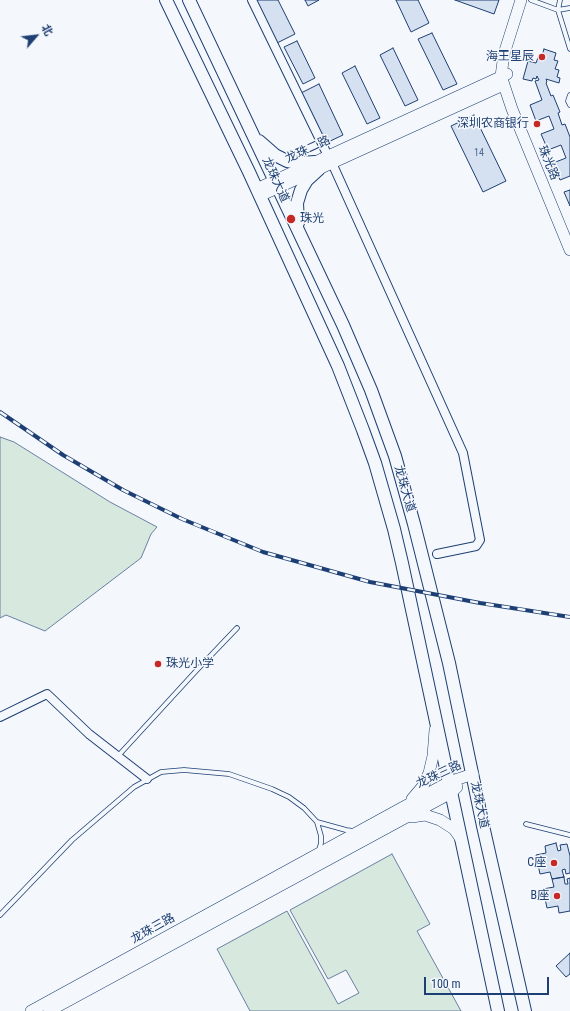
<!DOCTYPE html>
<html>
<head>
<meta charset="utf-8">
<style>
  body { margin:0 }
  #map { position:relative; width:570px; height:1011px; overflow:hidden; background:#f4f7fb; font-family:"Roboto Condensed","Noto Sans SC",sans-serif }
  canvas { display:block }
  .north { position:absolute; left:16px; top:16px; width:40px; height:40px; -webkit-text-stroke:3px #f4f7fb; paint-order:stroke; rotate:62deg; font-size:11px; font-weight:700; line-height:16px; text-align:center; color:#1d3f73 }
  .north::after { content:''; display:block; margin:auto; width:14px; height:18px; background:#1d3f73; clip-path:polygon(50% 0,100% 100%,50% 72%,0 100%) }
  .scale { position:absolute; left:424px; top:977px; width:125px; height:18px; box-sizing:border-box; border:2px solid #1d3f73; border-top:0; padding-left:5px; font-size:12px; line-height:14px; white-space:nowrap; color:#1d3f73; -webkit-text-stroke:3px #f4f7fb; paint-order:stroke }
</style>
</head>
<body>
<div id="map">
<canvas width="570" height="1011"></canvas>
<div class="north">北</div>
<div class="scale">100 m</div>
</div>
<script>
const g = document.querySelector('canvas').getContext('2d');
g.lineJoin = 'round';
function fill(path, color) {
  g.fillStyle = color;
  g.fill(path, 'evenodd');
}
function toPath(rows) {
  const path = new Path2D();
  for (const r of rows) {
    path.moveTo(r[0], r[1]);
    for (let i = 2; i < r.length; i += 2) path.lineTo(r[i], r[i + 1]);
  }
  return path;
}
function strokePath(path, color, width, dash) {
  g.strokeStyle = color;
  g.lineWidth = width;
  g.lineCap = dash ? 'butt' : 'round';
  g.setLineDash(dash || []);
  g.stroke(path);
}
function label(font, color, halo, rows, align = 'center') {
  g.font = font + ' "Roboto Condensed","Noto Sans SC",sans-serif';
  g.lineWidth = 3;
  g.setLineDash([]);
  g.textBaseline = 'middle';
  g.strokeStyle = halo;
  g.fillStyle = color;
  for (const [text, x, y, turn = 0] of rows) {
    g.save();
    g.translate(x, y);
    g.rotate((+turn || 0) * Math.PI / 180);
    g.textAlign = isNaN(turn) ? turn : align;
    if (halo) g.strokeText(text, 0, 0);
    g.fillText(text, 0, 0);
    g.restore();
  }
}
const green = toPath([
  [0,437,14,442,110,502,157,527,151,534,141,558,45,631,6,615,0,618,0,437],
  [392,854,430,924,417,931,461,1011,250,1011,217,949,287,911,338,1004,359,993,346,970,328,979,290,910,392,854]
]);
const building = toPath([
  [256,0,278,0,295,34,277,43,256,0],
  [305,0,319,0,308,6,305,0],
  [396,0,418,0,429,23,411,32,396,0],
  [455,0,499,0,494,14,455,0],
  [432,33,457,84,443,90,418,39,432,33],
  [297,41,315,78,303,84,284,47,297,41],
  [393,48,418,100,405,106,380,55,393,48],
  [544,49,556,53,554,60,558,61,555,69,559,70,557,77,560,78,559,83,546,79,547,82,546,83,551,96,553,95,560,112,558,113,562,125,565,124,570,137,570,176,560,180,553,163,566,158,561,145,548,150,541,134,554,129,549,116,536,121,530,105,542,100,535,81,539,80,537,76,536,79,533,78,532,81,523,79,528,61,536,63,539,55,542,56,544,49],
  [355,66,380,118,367,124,342,73,355,66],
  [319,84,343,135,326,143,301,93,319,84],
  [474,115,506,181,483,192,451,126,474,115],
  [570,190,570,206,564,192,570,190],
  [556,843,558,851,561,850,560,845,567,844,570,856,570,873,566,874,565,869,562,870,564,877,552,879,550,872,540,874,536,855,546,853,545,846,556,843],
  [564,877,565,884,568,884,567,879,570,878,570,911,559,913,558,906,547,908,543,889,554,887,552,879,564,877],
  [570,953,570,974,566,977,556,966,570,953]
]);
const lane = toPath([
  [531,0,558,10,570,8],
  [560,0,558,10,570,49],
  [570,95,568,101,570,105],
  [118,756,196,671,237,628],
  [317,822,346,830,353,831],
  [526,824,570,835],
  [0,915,72,840,134,787,161,772,184,770,229,774,272,789,289,797,304,808,317,822,321,836,321,843,319,850]
]);
const street = toPath([
  [252,0,328,156],
  [332,163,463,453,480,540,476,546,437,554],
  [0,717,47,694,89,734,147,779]
]);
const secondary = toPath([
  [521,0,504,54,501,76,512,109,570,250],
  [503,85,266,193,258,192,263,186,507,74],
  [412,799,423,786,429,773,433,756,435,730],
  [412,817,425,815,440,820,454,829,461,839],
  [31,1011,429,793,449,782,473,774],
  [49,1011,451,793,457,787]
]);
const primary = toPath([
  [166,0,249,172,338,366,363,430,375,463,394,529,402,563,498,1011],
  [189,0,343,325,371,390,395,456,414,524,449,663,483,826,525,1011],
  [259,141,275,155,287,161,300,163,315,162],
  [298,223,297,203,301,190,307,180,319,169]
]);
const rail = toPath([
  [0,412,63,455,123,490,182,519,263,552,370,582,480,603,570,617]
]);
const markers = [
  [542,57,4,"#c62828"],
  [537,124,4,"#c62828"],
  [291,219,5,"#c62828"],
  [158,664,4,"#c62828"],
  [554,863,4,"#c62828"],
  [557,896,4,"#c62828"]
];
const numberNames = [
  ["14",479,153]
];
const poiNames = [
  ["海王星辰",534,57],
  ["深圳农商银行",529,124],
  ["珠光",300,219,"left"],
  ["珠光小学",166,664,"left"],
  ["C座",546,863],
  ["B座",549,896]
];
const streetNames = [
  ["龙珠二路",308,150,-25],
  ["珠光路",548,163,67],
  ["龙珠大道",275,180,65],
  ["龙珠大道",404,489,74],
  ["龙珠三路",439,775,-25],
  ["龙珠大道",479,805,78],
  ["龙珠三路",153,929,-29]
];
fill(green, '#d7e8df');
strokePath(green, '#687fa3', 1);
fill(building, '#d5e0f0');
strokePath(building, '#1d3f73', 1);
strokePath(lane, '#1d3f73', 5.5);
strokePath(street, '#1d3f73', 10);
strokePath(secondary, '#1d3f73', 12);
strokePath(primary, '#1d3f73', 14);
strokePath(lane, '#f4f7fb', 4);
strokePath(street, '#f4f7fb', 8);
strokePath(secondary, '#f4f7fb', 11);
strokePath(primary, '#f4f7fb', 12);
strokePath(rail, '#1d3f73', 4);
strokePath(rail, '#f4f7fb', 2.5, [8]);
for (const [x, y, r, color] of markers) {
  const dot = new Path2D();
  dot.arc(x, y, r, 0, 2 * Math.PI);
  g.fillStyle = color;
  g.fill(dot);
  strokePath(dot, '#f4f7fb', 1.5);
}
label('10px', '#4b6792', null, numberNames);
label('12px', '#1d3f73', '#f4f7fb', poiNames, 'right');
label('12px', '#1d3f73', '#f4f7fb', streetNames);
</script>
</body>
</html>
